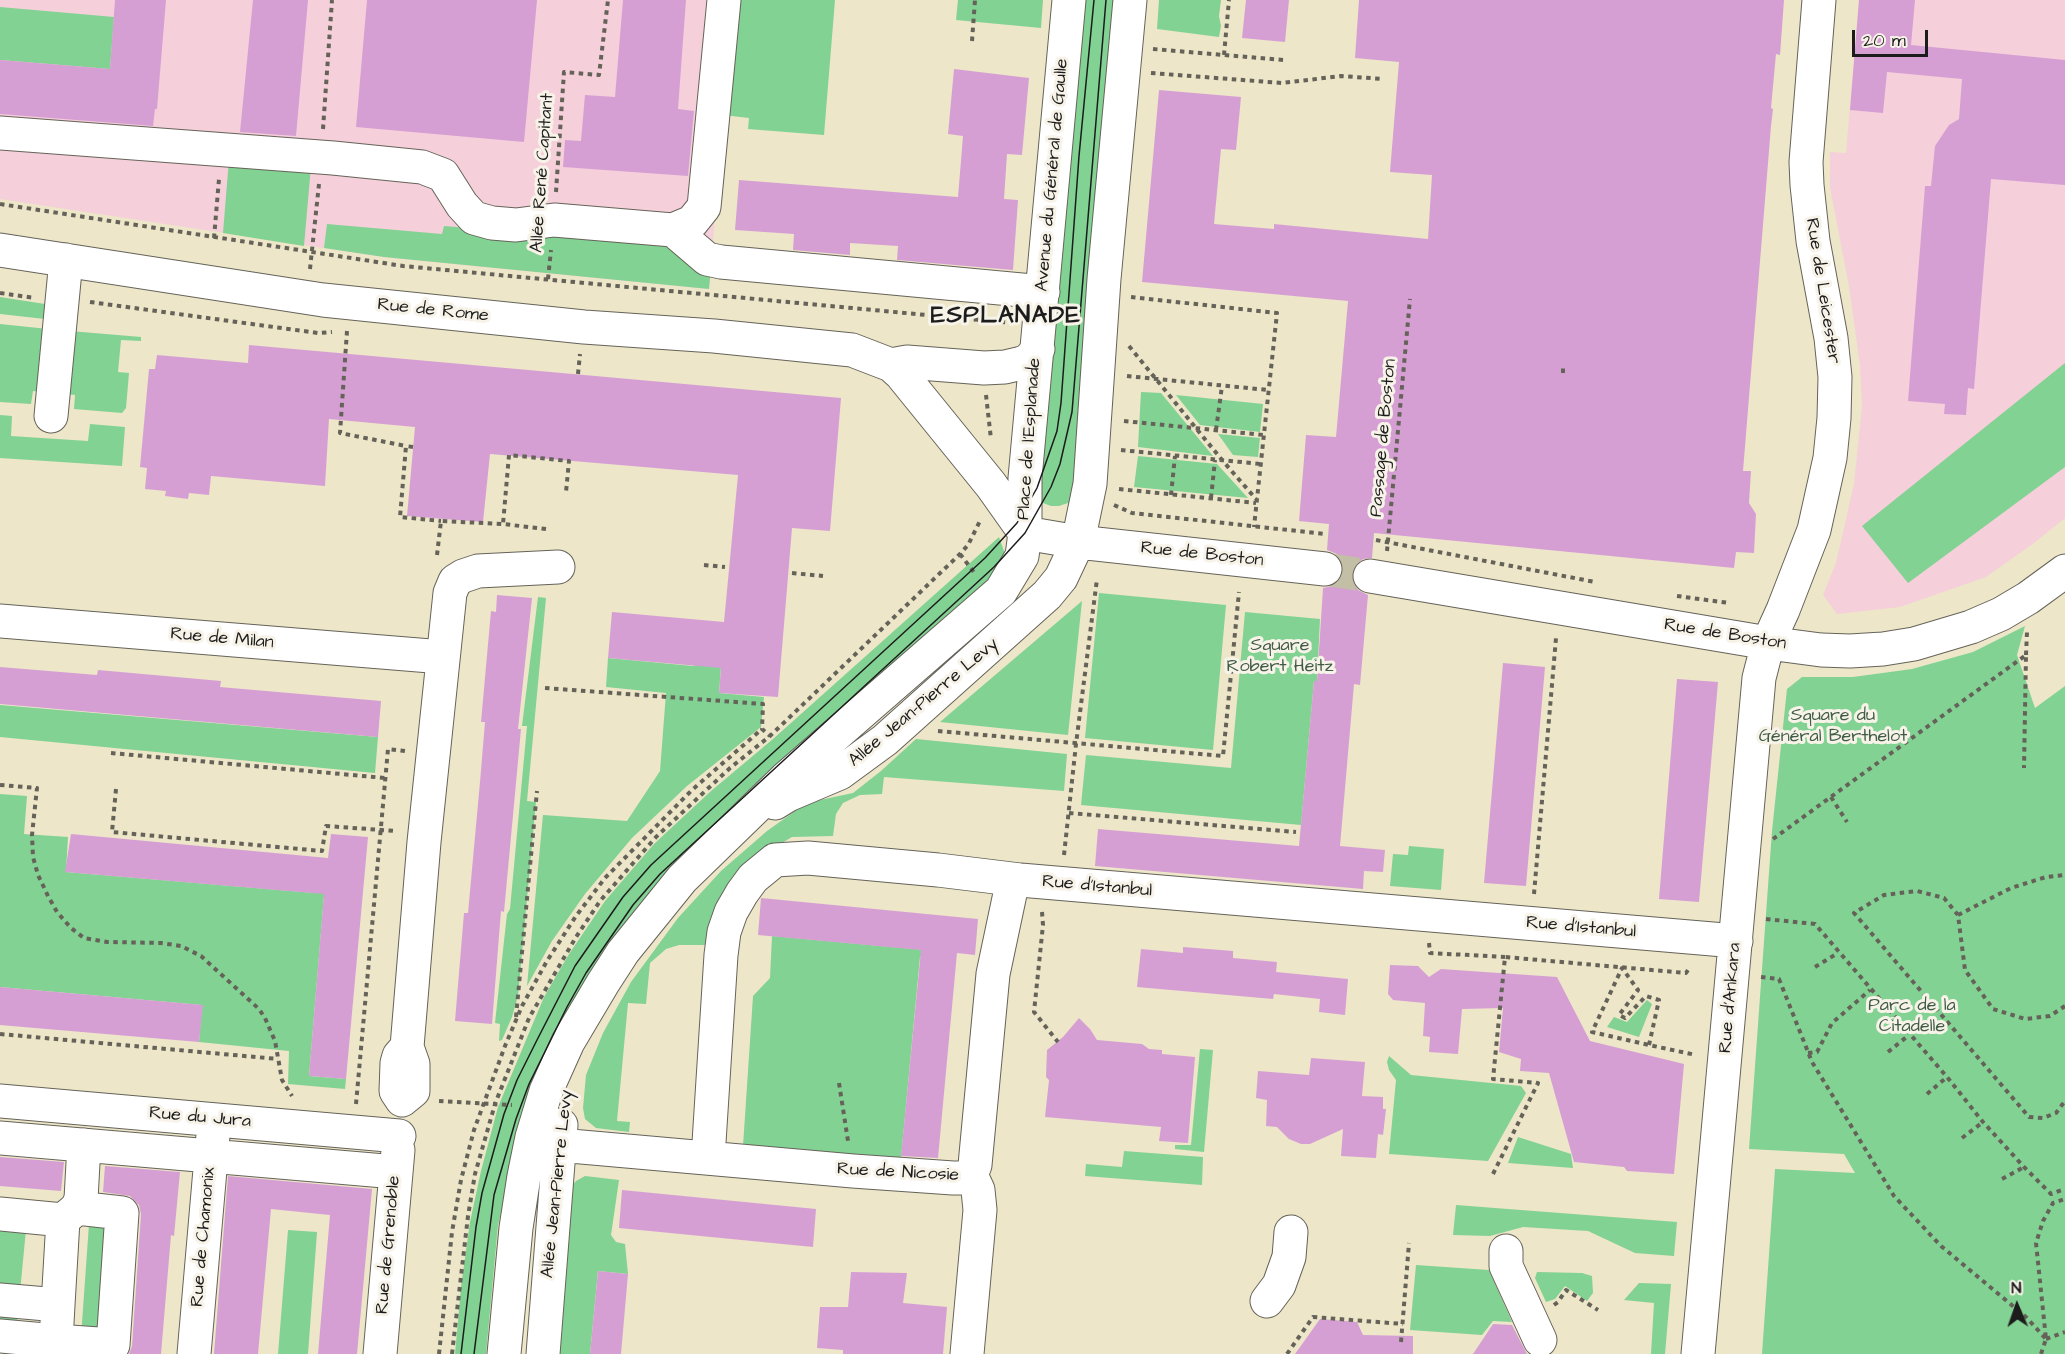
<!DOCTYPE html>
<html>
<head>
<meta charset="utf-8">
<style>
  body { margin:0 }
  #map { position:relative; width:2065px; height:1354px; overflow:hidden; background:#ede6c9; font-family:"Architects Daughter",sans-serif }
  canvas { display:block }
  .north { position:absolute; left:1987px; top:1276px; width:60px; height:60px; -webkit-text-stroke:4px #f7f3e8; paint-order:stroke; rotate:358deg; font-size:16px; font-weight:700; line-height:24px; text-align:center; color:#1c1c1c }
  .north::after { content:''; display:block; margin:auto; width:21px; height:27px; background:#1c1c1c; clip-path:polygon(50% 0,100% 100%,50% 72%,0 100%) }
  .scale { position:absolute; left:1852px; top:30px; width:76px; height:27px; box-sizing:border-box; border:3px solid #1c1c1c; border-top:0; padding-left:8px; font-size:18px; line-height:21px; white-space:nowrap; color:#1c1c1c; -webkit-text-stroke:4px #f7f3e8; paint-order:stroke }
</style>
</head>
<body>
<div id="map">
<canvas width="2065" height="1354"></canvas>
<div class="north">N</div>
<div class="scale">20 m</div>
</div>
<script>
const g = document.querySelector('canvas').getContext('2d');
g.lineJoin = 'round';
function fill(path, color) {
  g.fillStyle = color;
  g.fill(path, 'evenodd');
}
function toPath(rows) {
  const path = new Path2D();
  for (const r of rows) {
    path.moveTo(r[0], r[1]);
    for (let i = 2; i < r.length; i += 2) path.lineTo(r[i], r[i + 1]);
  }
  return path;
}
function strokePath(path, color, width, dash) {
  g.strokeStyle = color;
  g.lineWidth = width;
  g.lineCap = dash ? 'butt' : 'round';
  g.setLineDash(dash || []);
  g.stroke(path);
}
function label(font, color, halo, rows, align = 'center') {
  g.font = font + ' "Architects Daughter",sans-serif';
  g.lineWidth = 6;
  g.setLineDash([]);
  g.textBaseline = 'middle';
  g.strokeStyle = halo;
  g.fillStyle = color;
  for (const [text, x, y, turn = 0] of rows) {
    g.save();
    g.translate(x, y);
    g.rotate((+turn || 0) * Math.PI / 180);
    g.textAlign = isNaN(turn) ? turn : align;
    if (halo) g.strokeText(text, 0, 0);
    g.fillText(text, 0, 0);
    g.restore();
  }
}
const built = toPath([
  [0,0,733,0,709,289,383,257,0,199],
  [1859,0,2065,0,2065,518,2034,543,1986,577,1900,607,1837,614,1823,595,1836,563,1854,484,1862,406,1860,365,1849,286,1830,188,1830,152,1846,153]
]);
const green = toPath([
  [733,0,835,0,824,135,748,129,749,118,723,115],
  [958,0,1043,0,1041,28,956,20],
  [1078,0,1121,0,1078,489,1071,502,1059,506,1051,506,1043,503,1037,488],
  [1159,0,1221,0,1219,16,1221,26,1219,37,1157,29],
  [0,7,114,17,110,69,0,60],
  [229,159,311,166,304,246,223,233],
  [327,224,442,234,444,226,653,243,654,236,711,268,709,289,384,257,324,248],
  [0,297,45,304,45,319,0,314],
  [0,324,48,329,42,392,33,391,31,404,0,402],
  [70,331,141,337,141,341,121,340,118,372,129,373,126,408,122,413,74,409,75,395,65,394],
  [2065,363,2065,467,1908,583,1862,526],
  [1141,392,1161,393,1213,456,1138,447],
  [1176,395,1263,404,1260,432,1200,425],
  [0,415,12,416,11,436,88,441,90,424,125,427,122,466,0,458],
  [1218,434,1260,438,1258,457,1233,455],
  [1138,456,1217,464,1248,498,1134,487],
  [999,537,1004,551,1003,568,667,879,507,1187,498,1225,486,1354,455,1354,461,1287,470,1222,481,1171,498,1107,544,997,569,954,605,901,654,844,711,791,773,739],
  [1099,593,1226,605,1213,750,1085,738],
  [538,597,546,598,527,801,536,802,518,996,512,1017,502,1040,499,1041,500,1024,495,1023,507,914,510,909,527,726,522,726],
  [1082,601,1068,735,940,722],
  [1245,612,1320,619,1317,681,1314,681,1301,825,1081,805,1086,755,1231,768],
  [2025,626,2017,655,2035,708,2065,686,2065,1354,1762,1354,1775,1169,1855,1173,1844,1154,1749,1149,1772,831,1787,689,1802,677,1853,677,1912,669,1973,652],
  [722,654,719,693,764,697,761,727,687,786,632,838,585,894,552,941,527,986,543,815,627,821,660,771,666,693,606,687,608,658,693,666],
  [0,705,378,737,375,773,0,737],
  [916,739,1067,754,1064,791,884,777,882,794,860,795,843,803,836,814,833,836,792,837,765,853,710,945,679,945,666,949,650,963,646,1004,628,1003,617,1121,630,1122,629,1132,596,1128,585,1119,583,1108,586,1075,603,1033,631,982,678,918,721,871,767,831,798,809,820,800,853,793,881,771],
  [0,794,27,796,24,834,68,837,66,872,315,893,325,884,309,1076,346,1079,345,1089,288,1084,289,1051,199,1042,202,1005,0,987],
  [1409,846,1444,849,1441,890,1390,886,1393,854,1408,855],
  [772,936,925,950,925,957,920,957,901,1158,743,1146,753,996,770,978],
  [1647,1000,1652,1004,1639,1037,1607,1027,1614,1017,1627,1022],
  [1200,1049,1213,1050,1204,1152,1175,1149,1175,1145,1191,1145],
  [1389,1056,1411,1075,1521,1086,1526,1093,1488,1161,1389,1154,1396,1080,1389,1070,1387,1062],
  [1518,1137,1571,1154,1573,1168,1508,1163],
  [1124,1151,1203,1157,1202,1185,1085,1176,1086,1164,1122,1167],
  [585,1176,619,1180,611,1235,616,1242,625,1244,628,1274,598,1271,590,1354,553,1354,568,1190,576,1181],
  [1456,1205,1677,1222,1674,1256,1635,1253,1588,1231,1523,1227,1490,1236,1453,1235],
  [0,1216,27,1219,16,1334,0,1332],
  [89,1224,115,1226,106,1338,81,1337],
  [288,1230,317,1232,308,1354,278,1354],
  [1416,1265,1489,1270,1512,1322,1493,1321,1482,1335,1410,1330],
  [1537,1272,1582,1273,1592,1276,1593,1293,1587,1301,1565,1286,1555,1299,1546,1302,1535,1278],
  [1639,1283,1671,1284,1665,1354,1651,1354,1654,1303,1624,1300]
]);
const building = toPath([
  [115,0,166,0,157,109,155,109,153,126,0,114,0,60,110,69],
  [253,0,308,0,296,136,240,132],
  [367,0,537,0,524,142,356,127],
  [623,0,686,0,678,109,694,111,688,176,563,167,565,140,581,141,585,95,615,97],
  [1246,0,1289,0,1285,42,1242,38],
  [1359,0,1784,0,1780,55,1776,54,1771,108,1773,109,1771,126,1743,471,1751,471,1749,503,1756,514,1754,553,1736,552,1734,568,1374,533,1372,558,1363,559,1356,564,1351,573,1353,583,1358,590,1368,595,1360,685,1354,684,1340,846,1385,850,1383,872,1364,871,1363,889,1095,866,1098,829,1299,846,1314,681,1317,681,1323,588,1332,586,1340,581,1344,570,1342,561,1337,554,1327,550,1329,524,1299,521,1306,435,1336,437,1348,301,1142,282,1159,90,1241,97,1236,150,1221,149,1214,224,1274,229,1274,224,1428,239,1432,175,1390,172,1399,62,1355,58],
  [1859,0,1915,0,1911,45,2065,60,2065,185,1991,179,1974,389,1968,388,1966,415,1944,414,1945,404,1908,401,1925,186,1931,186,1935,146,1949,125,1959,119,1962,79,1887,72,1883,113,1850,110],
  [954,69,1029,78,1022,155,1007,154,1004,199,1018,200,1013,270,897,260,898,246,850,243,850,255,793,250,794,234,735,230,739,180,958,197,963,136,948,134],
  [249,345,841,398,830,531,792,528,778,697,719,693,721,668,608,658,612,612,724,622,738,475,490,454,483,522,407,516,415,427,329,419,325,486,211,476,209,495,189,493,188,499,165,496,166,491,145,489,147,468,140,467,149,369,155,369,157,355,248,363],
  [497,595,532,598,518,729,521,729,504,912,501,911,492,1024,455,1021,464,913,468,913,480,782,485,722,481,722,491,611,496,612],
  [1503,663,1545,667,1526,886,1484,883],
  [0,667,97,675,98,670,221,681,220,687,381,701,378,737,0,704],
  [1677,679,1718,682,1699,902,1659,899],
  [71,834,328,858,331,834,368,837,346,1079,309,1076,324,894,65,872],
  [761,898,978,919,975,955,957,953,938,1158,901,1156,921,950,758,935],
  [1183,947,1233,951,1233,958,1277,962,1276,972,1348,979,1345,1015,1319,1012,1320,999,1274,994,1273,999,1137,987,1141,949,1183,953],
  [1390,965,1418,966,1429,977,1441,969,1557,977,1590,1041,1684,1064,1674,1174,1627,1171,1624,1167,1574,1162,1549,1073,1520,1071,1521,1059,1499,1052,1503,1008,1462,1009,1458,1054,1429,1052,1430,1037,1423,1036,1425,1003,1393,1000,1388,994],
  [0,987,203,1005,199,1042,0,1025],
  [1079,1018,1090,1029,1097,1040,1142,1044,1149,1049,1162,1050,1162,1054,1195,1057,1188,1143,1159,1141,1161,1127,1045,1117,1049,1080,1046,1077,1047,1050,1063,1037],
  [1311,1058,1365,1062,1362,1096,1383,1097,1383,1109,1386,1109,1383,1135,1378,1134,1376,1158,1341,1156,1343,1129,1310,1144,1301,1144,1289,1139,1277,1127,1266,1126,1267,1100,1256,1098,1258,1071,1309,1075],
  [0,1157,64,1162,61,1191,0,1186],
  [105,1166,180,1172,174,1236,171,1235,161,1354,129,1354,132,1346,141,1214,139,1205,130,1196,103,1192],
  [228,1176,372,1189,357,1354,318,1354,330,1215,271,1209,258,1354,214,1354],
  [622,1190,816,1209,813,1247,619,1228],
  [598,1271,628,1274,621,1354,590,1354],
  [851,1272,907,1273,903,1303,947,1307,943,1354,843,1354,843,1350,817,1348,820,1307,848,1307],
  [1320,1319,1357,1322,1363,1335,1413,1336,1413,1354,1295,1354],
  [1493,1324,1512,1325,1527,1354,1473,1354]
]);
const minorTunnel = toPath([
  [1325,569,1370,576]
]);
const path = toPath([
  [972,41,975,0],
  [1153,49,1284,60],
  [1224,55,1229,0],
  [1151,73,1282,83,1341,76,1383,79],
  [323,129,332,0],
  [556,192,564,72,599,75,608,0],
  [0,204,403,266,1012,323],
  [214,238,219,179],
  [310,269,319,184],
  [548,279,551,250],
  [0,293,35,298],
  [1131,297,1277,313,1254,527],
  [90,302,318,333,332,332],
  [347,331,340,433,406,446],
  [1129,346,1222,460,1256,499],
  [1563,373,1563,368],
  [578,374,580,354],
  [1127,376,1268,390],
  [986,395,991,439],
  [1124,421,1264,435],
  [1216,430,1222,386],
  [413,447,406,446,400,517,441,521],
  [1121,450,1261,464],
  [1119,489,1256,503],
  [1171,495,1175,456],
  [1211,498,1215,460],
  [1114,505,1132,513,1325,534],
  [546,529,503,524,509,455,569,461,566,492],
  [1376,540,1595,582],
  [1387,551,1410,299],
  [960,554,976,575],
  [437,555,441,521,503,524],
  [704,565,725,567],
  [792,573,823,576],
  [1677,596,1729,603],
  [2026,655,2027,632],
  [545,688,763,704,762,729,770,736],
  [938,731,1223,756,1239,592],
  [111,753,385,778],
  [0,785,37,788,32,835,33,857,38,875,48,896,57,912,71,928,84,938,107,942,161,943,181,946,201,956,259,1009,265,1018,275,1041,282,1080,292,1096],
  [116,789,112,832,322,851,326,826,396,831],
  [1831,797,1847,822],
  [1069,813,1296,832],
  [1773,839,2026,655,2024,768],
  [1064,855,1076,744,1097,579],
  [1534,894,1556,638],
  [1042,912,1043,925,1034,1012,1058,1042],
  [1958,915,2011,888,2046,877,2065,875],
  [1766,919,1815,924,1947,1077,1983,1122,2024,1167,2051,1194,2065,1189],
  [1429,943,1430,953,1505,957],
  [1815,967,1838,953],
  [1761,977,1779,979,1812,1062,1894,1196,1941,1246,2026,1317,2046,1339],
  [2065,1006,2050,1016,2025,1019,1993,1009,1965,970,1958,915,1944,898,1917,891,1884,895,1854,913,2029,1117,2043,1118,2056,1113,2065,1101],
  [516,1017,537,791],
  [0,1034,278,1059],
  [1649,1045,1659,1000,1646,996,1625,1018,1619,1015,1638,990,1622,968,1592,1032,1649,1045,1696,1055],
  [1888,1052,1909,1035],
  [1808,1053,1817,1052,1832,1023,1870,990],
  [839,1083,848,1141],
  [1927,1094,1947,1077],
  [439,1101,512,1105],
  [356,1104,388,749,405,751],
  [1962,1138,1983,1122],
  [1493,1174,1538,1083,1493,1079,1505,957,1686,973,1690,967],
  [2002,1179,2024,1167],
  [1554,1305,1558,1302,1566,1290,1598,1310],
  [2046,1339,2065,1332],
  [1401,1342,1409,1243],
  [439,1354,452,1232,461,1180,474,1130,505,1046,522,1006,547,961,576,916,605,878,692,790,762,729],
  [452,1354,468,1216,475,1174,495,1104,529,1018,576,937,600,901,656,837,730,768,770,736,960,554,968,545,981,519],
  [1287,1354,1313,1317,1403,1324],
  [2041,1354,2046,1339,2036,1243,2043,1221,2053,1203,2065,1199]
]);
const minor = toPath([
  [0,133,333,158,422,167,443,175,462,205,474,218,492,223,516,225,554,220,673,230,707,259,721,262,1043,292],
  [673,230,692,222,704,207,724,0],
  [0,250,323,300,584,327,714,336,852,350,891,365,901,374,991,485,1025,533,1078,542,1325,569],
  [891,365,907,362,984,368,1005,367,1022,363,1029,360,1038,349],
  [51,416,66,260],
  [1370,576,1768,643,1821,650,1850,651,1883,649,1914,644,1971,627,2001,614,2028,598,2065,571],
  [0,621,443,657],
  [775,803,788,795,840,773,885,740,1047,595,1061,578,1078,542,1090,484,1104,279,1130,0],
  [407,1047,399,1056,397,1063,396,1091,402,1100,413,1091,413,1064,407,1047,424,842,450,593,455,581,463,576,478,571,558,567],
  [0,1101,399,1136],
  [0,1138,396,1172],
  [559,1145,853,1171,953,1178,964,1178,971,1175,975,1165,993,974,1011,889,1020,880],
  [708,1158,721,955,724,932,731,912,742,893,753,878,775,860,808,858,938,870,1020,880,1736,941],
  [0,1214,63,1220],
  [1506,1251,1506,1266,1540,1340],
  [0,1300,58,1305,56,1341,0,1336],
  [1267,1301,1279,1285,1289,1257,1291,1232],
  [58,1305,63,1220,77,1208,81,1199,84,1145],
  [56,1341,113,1345,122,1213,77,1208],
  [194,1354,213,1135],
  [380,1354,398,1150],
  [504,1354,516,1228,524,1176,532,1137,546,1091,568,1042,603,983,623,952,682,879,785,779,1001,591,1022,556,1025,533,1025,478,1069,0],
  [543,1354,561,1125],
  [967,1354,980,1210,978,1190,971,1175],
  [1698,1354,1759,678,1768,643,1783,610,1814,530,1830,458,1834,418,1835,377,1831,338,1813,241,1807,185,1806,162,1819,0]
]);
const tram = toPath([
  [461,1354,476,1227,482,1193,504,1114,517,1080,537,1040,575,966,623,897,651,865,985,558,1017,523,1037,488,1057,431,1061,403,1079,156,1094,0],
  [474,1354,494,1195,516,1119,529,1084,567,1007,586,973,633,905,660,874,994,567,1025,533,1051,487,1060,464,1072,412,1106,0]
]);
const streetNames = [
  ["Allée René Capitant",543,173,-86],
  ["Avenue du Général de Gaulle",1053,175,-85],
  ["Rue de Leicester",1822,291,81],
  ["Rue de Rome",433,311,6],
  ["Passage de Boston",1384,438,-85],
  ["Place de l'Esplanade",1030,439,-86],
  ["Rue de Boston",1202,555,6],
  ["Rue de Boston",1725,635,9],
  ["Rue de Milan",222,639,5],
  ["Allée Jean-Pierre Levy",924,703,-40],
  ["Rue d'Istanbul",1097,887,5],
  ["Rue d'Istanbul",1581,928,5],
  ["Rue d'Ankara",1731,998,-85],
  ["Rue du Jura",200,1118,5],
  ["Rue de Nicosie",898,1173,3],
  ["Allée Jean-Pierre Levy",558,1184,-84],
  ["Rue de Chamonix",204,1237,-85],
  ["Rue de Grenoble",389,1245,-85]
];
const parkNames = [
  ["Square",1280,646],
  ["Robert Heitz",1280,667],
  ["Square du",1833,716],
  ["Général Berthelot",1833,737],
  ["Parc de la",1912,1006],
  ["Citadelle",1912,1027]
];
const districtNames = [
  ["ESPLANADE",1006,317]
];
fill(built, '#f5cfd9');
fill(green, '#82d293');
fill(building, '#d69fd4');
strokePath(minorTunnel, '#c3bea6', 33, [33, 16]);
strokePath(minor, '#656359', 35);
strokePath(path, '#656359', 4, [4.5, 4.5]);
strokePath(minor, '#fff', 33);
strokePath(tram, '#1c1c1c', 1.5);
label('18px', '#1c1c1c', '#f7f3e8', streetNames);
label('18px', '#405c46', '#f7f3e8', parkNames);
g.letterSpacing = '1.5px';
label('bold 24px', '#1c1c1c', '#f7f3e8', districtNames);
g.letterSpacing = '0px';
</script>
</body>
</html>
